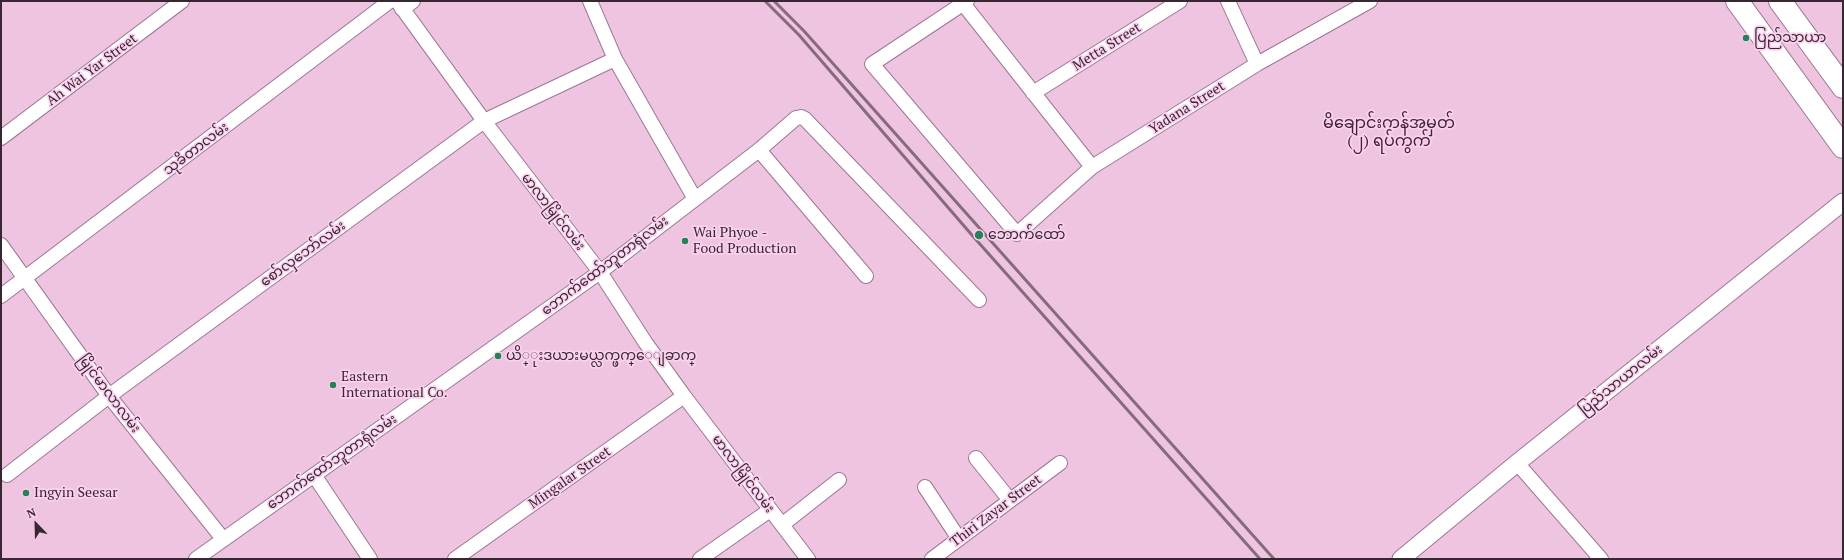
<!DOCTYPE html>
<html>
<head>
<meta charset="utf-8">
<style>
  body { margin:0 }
  #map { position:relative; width:1844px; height:560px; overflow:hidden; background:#eec4e0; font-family:"PT Serif",serif }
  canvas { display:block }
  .frame { position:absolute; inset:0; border:2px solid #372732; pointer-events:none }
  .north { position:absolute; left:16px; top:504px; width:40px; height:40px; -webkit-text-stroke:3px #fbd1ed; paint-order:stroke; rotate:337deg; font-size:11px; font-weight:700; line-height:16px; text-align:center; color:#372732 }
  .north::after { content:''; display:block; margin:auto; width:14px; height:18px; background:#372732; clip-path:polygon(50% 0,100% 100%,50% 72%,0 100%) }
</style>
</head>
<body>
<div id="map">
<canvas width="1844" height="560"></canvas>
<div class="frame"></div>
<div class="north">N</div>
</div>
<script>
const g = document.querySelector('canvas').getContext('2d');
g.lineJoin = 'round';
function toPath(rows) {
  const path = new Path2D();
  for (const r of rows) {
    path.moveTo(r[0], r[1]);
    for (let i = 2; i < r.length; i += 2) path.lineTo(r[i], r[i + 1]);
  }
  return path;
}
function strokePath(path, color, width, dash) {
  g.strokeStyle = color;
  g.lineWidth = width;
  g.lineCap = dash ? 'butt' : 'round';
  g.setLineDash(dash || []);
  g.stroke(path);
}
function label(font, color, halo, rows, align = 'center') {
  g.font = font + ' "PT Serif","Noto Sans Myanmar",serif';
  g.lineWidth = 3.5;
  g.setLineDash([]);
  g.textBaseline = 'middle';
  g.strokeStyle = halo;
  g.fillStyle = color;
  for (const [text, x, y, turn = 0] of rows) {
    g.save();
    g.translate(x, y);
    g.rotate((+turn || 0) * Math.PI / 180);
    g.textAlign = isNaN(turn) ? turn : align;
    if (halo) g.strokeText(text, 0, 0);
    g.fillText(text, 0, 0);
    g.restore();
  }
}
const minor = toPath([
  [397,1,484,121,600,272,645,342,684,396,808,559],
  [590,1,615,59,695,199],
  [961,1,1092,167],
  [967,1,872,64,1017,234,1092,167,1257,64,1370,1],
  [1228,1,1257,64],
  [402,9,413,1],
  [1033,93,1180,1],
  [1,138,182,1],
  [759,150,866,276],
  [1,245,109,396,223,539],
  [1,296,390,1],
  [976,458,1009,499],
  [1517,463,1601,559],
  [7,475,109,396,484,121,615,59],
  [314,475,370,559],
  [925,487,959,539],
  [783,524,839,480],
  [196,559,600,272,759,150,796,118,801,117,805,119,979,300],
  [455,559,684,396],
  [700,559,770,510],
  [932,559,1060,463]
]);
const tertiary = toPath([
  [1401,559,1517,463,1843,202]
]);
const primary = toPath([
  [1737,1,1843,147],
  [1780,1,1843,87]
]);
const rail = toPath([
  [765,1,799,35,971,234,1260,559],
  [774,1,804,31,1274,559]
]);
const markers = [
  [1746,38,4,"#278157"],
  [979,235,5,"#278157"],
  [685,241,4,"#278157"],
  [498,356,4,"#278157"],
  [333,385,4,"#278157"],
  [26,493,4,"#278157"]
];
const poiNames = [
  ["ပြည်သာယာ",1754,38],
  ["Wai Phyoe -",693,233],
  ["Food Production",693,249],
  ["ဘောက်ထော်",988,235],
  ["ယိ္ုးဒယားမယ္လက္ဖက္ေျခာက္",506,356],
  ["Eastern",341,377],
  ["International Co.",341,393],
  ["Ingyin Seesar",34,493]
];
const streetNames = [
  ["Metta Street",1107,47,-32],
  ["Ah Wai Yar Street",92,70,-37],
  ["Yadana Street",1187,108,-32],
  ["သုခိတာလမ်း",196,149,-37],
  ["မာလာမြိုင်လမ်း",553,212,52],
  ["စော်လှဘော်လမ်း",303,254,-36],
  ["ဘောက်ထော်ဘူတာရုံလမ်း",605,266,-37],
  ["ပြည်သာယာလမ်း",1621,380,-39],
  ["မြိုင်မာလာလမ်း",109,394,53],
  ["ဘောက်ထော်ဘူတာရုံလမ်း",332,462,-35],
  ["မာလာမြိုင်လမ်း",743,474,53],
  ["Mingalar Street",570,478,-35],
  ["Thiri Zayar Street",996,511,-37]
];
const quarterNames = [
  ["မိချောင်းကန်အမှတ်",1389,123],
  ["(၂) ရပ်ကွက်",1389,141]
];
strokePath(minor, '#9d7791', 16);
strokePath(tertiary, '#9d7791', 19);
strokePath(primary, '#9d7791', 24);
strokePath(minor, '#fff', 14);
strokePath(tertiary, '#fff', 17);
strokePath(primary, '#fff', 22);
strokePath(rail, '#866b7d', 3);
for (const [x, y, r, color] of markers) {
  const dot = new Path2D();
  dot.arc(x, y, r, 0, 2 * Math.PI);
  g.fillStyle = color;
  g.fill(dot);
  strokePath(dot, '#fbd1ed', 1.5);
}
label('14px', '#372732', '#fbd1ed', poiNames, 'left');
label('14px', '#372732', '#fbd1ed', streetNames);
label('16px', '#422339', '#fbd1ed', quarterNames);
</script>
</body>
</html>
